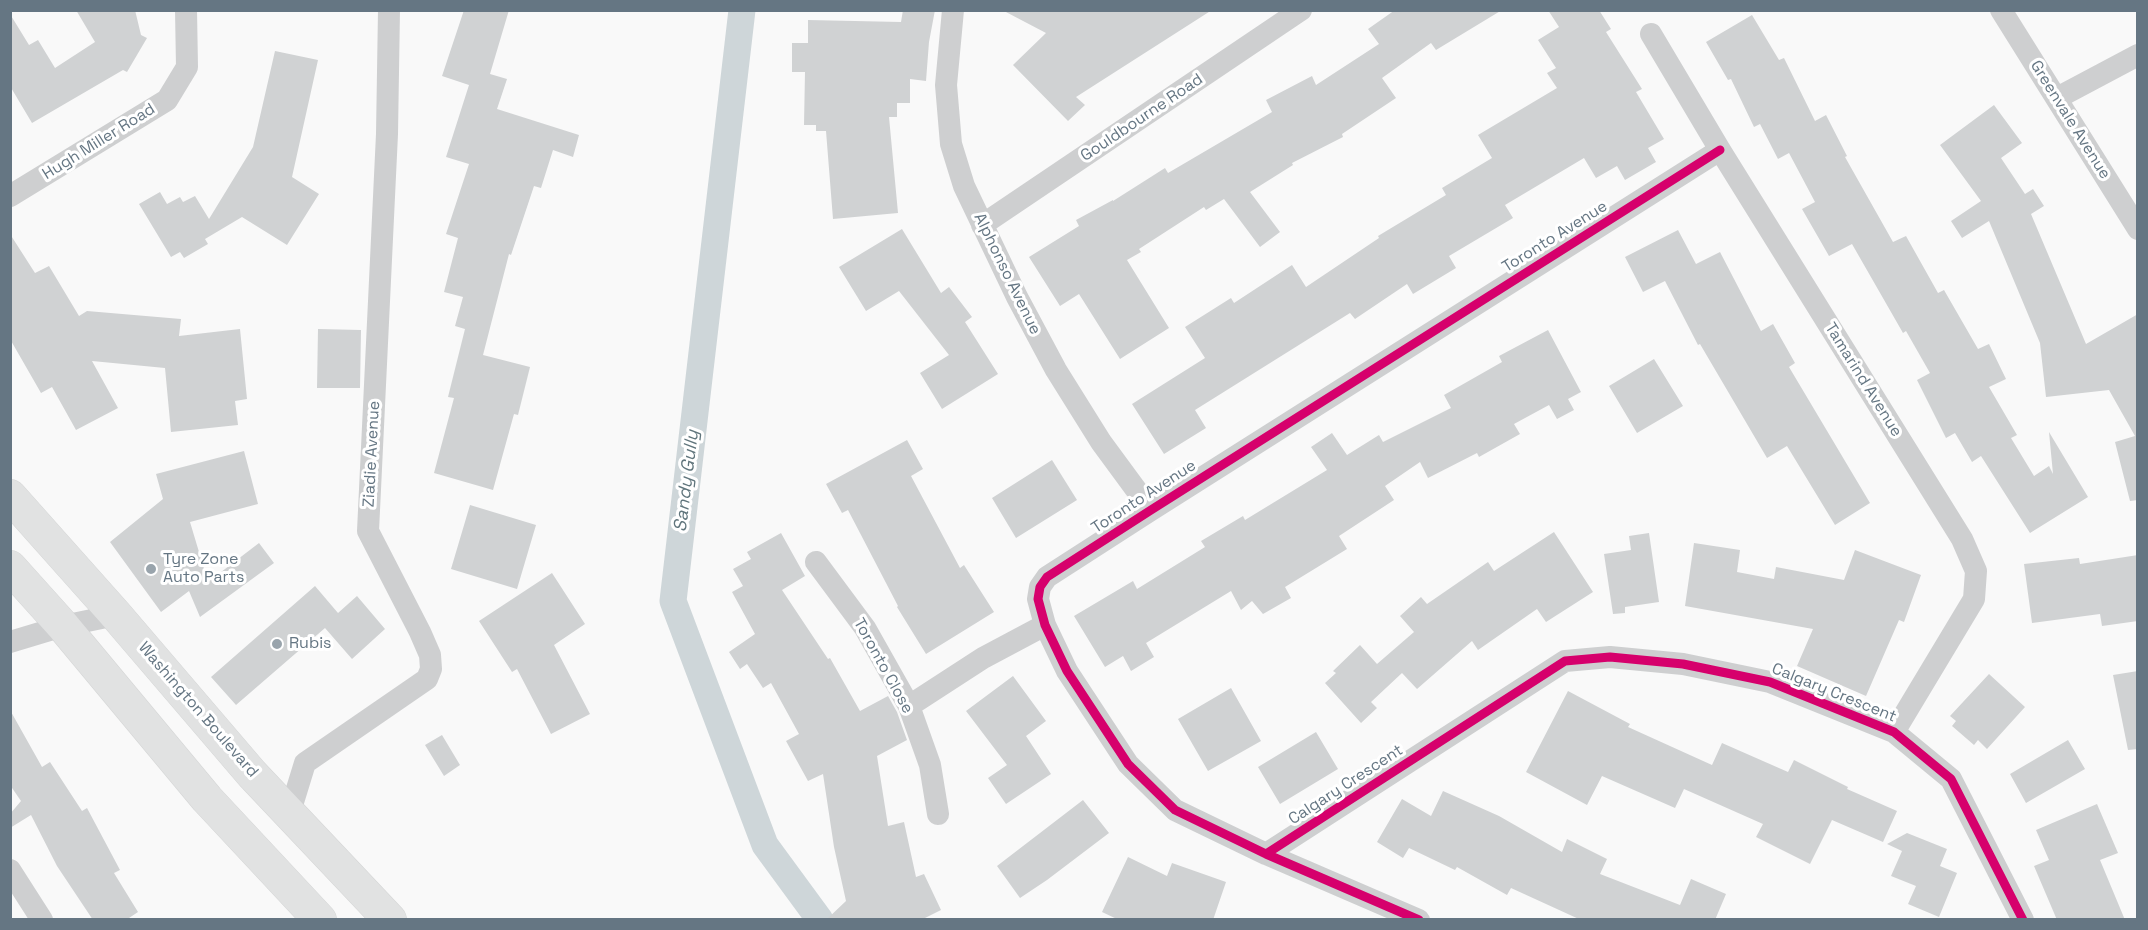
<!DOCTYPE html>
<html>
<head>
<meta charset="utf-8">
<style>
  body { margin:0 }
  #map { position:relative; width:2148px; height:930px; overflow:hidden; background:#f9f9f9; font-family:"Space Grotesk",sans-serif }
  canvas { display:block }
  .frame { position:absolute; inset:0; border:12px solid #657683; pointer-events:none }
</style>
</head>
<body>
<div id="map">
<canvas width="2148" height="930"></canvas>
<div class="frame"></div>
</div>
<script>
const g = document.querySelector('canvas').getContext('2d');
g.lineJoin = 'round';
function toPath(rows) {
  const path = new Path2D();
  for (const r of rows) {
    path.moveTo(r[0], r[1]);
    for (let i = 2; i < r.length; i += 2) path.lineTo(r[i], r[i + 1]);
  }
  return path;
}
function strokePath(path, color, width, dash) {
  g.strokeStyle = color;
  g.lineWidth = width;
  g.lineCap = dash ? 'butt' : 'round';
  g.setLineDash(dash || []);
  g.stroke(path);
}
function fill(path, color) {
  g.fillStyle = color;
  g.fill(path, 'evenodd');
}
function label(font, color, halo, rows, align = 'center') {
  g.font = font + ' "Space Grotesk",sans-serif';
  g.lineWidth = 6;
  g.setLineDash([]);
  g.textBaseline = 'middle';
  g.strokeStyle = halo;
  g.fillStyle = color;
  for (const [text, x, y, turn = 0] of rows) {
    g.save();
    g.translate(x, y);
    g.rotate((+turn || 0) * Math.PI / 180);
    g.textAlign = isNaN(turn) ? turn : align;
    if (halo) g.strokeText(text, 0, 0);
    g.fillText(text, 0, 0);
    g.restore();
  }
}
const canal = toPath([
  [742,10,673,601,765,845,820,920]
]);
const building = toPath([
  [76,10,135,10,141,35,147,38,127,72,123,70,32,123,10,86,10,14,29,45,38,40,55,68,95,42],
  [464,10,509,10,490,74,507,79,497,109,579,135,573,157,553,150,541,188,534,186,511,255,509,254,483,355,530,367,518,415,514,414,493,490,434,473,454,398,448,397,465,329,455,326,463,297,444,292,458,238,446,234,469,164,446,157,469,85,442,76],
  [903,10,935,10,929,42,926,81,910,79,910,103,897,103,897,117,889,117,898,213,833,219,826,131,816,131,816,125,804,125,805,72,792,72,792,43,808,43,808,20,901,22],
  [1212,10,1076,97,1085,105,1068,121,1013,65,1046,33,1004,11],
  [1395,10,1502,10,1436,50,1431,43,1382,78,1396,98,1342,134,1343,137,1292,163,1293,165,1250,192,1280,232,1260,247,1224,199,1206,210,1204,207,1139,249,1141,252,1127,260,1169,328,1120,359,1079,294,1060,306,1029,257,1079,226,1076,220,1113,200,1113,201,1165,168,1168,173,1272,112,1266,100,1312,76,1316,85,1379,44,1368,29],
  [1548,10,1599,10,1611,29,1606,32,1642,89,1636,92,1664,139,1648,148,1656,162,1625,180,1617,166,1596,178,1584,158,1505,205,1513,218,1449,256,1456,268,1413,294,1407,284,1355,319,1350,313,1195,410,1206,428,1164,454,1132,404,1205,358,1185,327,1231,298,1234,303,1292,265,1306,287,1379,238,1378,236,1446,195,1442,188,1492,158,1478,135,1557,88,1547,73,1556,68,1538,40,1559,27],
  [1752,15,1779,60,1784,58,1815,121,1826,115,1847,156,1845,157,1893,242,1906,236,1938,293,1944,290,1978,349,1989,344,2006,379,1989,387,2017,435,2011,438,2034,476,2049,466,2053,474,2049,432,2088,497,2030,533,1981,456,1972,462,1955,433,1946,438,1917,380,1930,373,1906,331,1903,333,1852,244,1829,256,1802,209,1815,202,1789,153,1778,159,1760,124,1754,127,1731,79,1728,80,1706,42],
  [275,51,318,60,292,177,319,194,287,245,242,217,205,239,208,244,184,258,180,252,171,257,139,204,160,192,167,204,180,197,183,202,195,196,209,219,253,147],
  [1994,105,2022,143,2001,158,2025,194,2033,189,2044,206,2031,214,2086,344,2138,314,2138,500,2130,501,2115,442,2135,436,2109,390,2046,397,2040,343,1989,221,1962,238,1951,221,1981,201,1940,145],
  [902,229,941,293,949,287,972,317,965,322,998,374,942,409,920,373,949,355,899,291,866,311,839,267],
  [1678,230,1696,264,1720,252,1761,331,1773,324,1795,363,1789,367,1870,503,1835,525,1787,446,1767,458,1700,344,1698,345,1665,281,1643,292,1625,257],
  [10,234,35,273,49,266,79,316,87,311,181,319,179,336,240,329,247,399,235,401,238,425,171,432,165,368,92,361,118,408,76,430,52,387,41,393,10,339],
  [318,329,361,330,360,388,317,388],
  [1548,330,1581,392,1568,399,1574,410,1557,419,1549,405,1514,424,1520,434,1479,457,1477,453,1428,478,1420,462,1385,486,1394,500,1339,536,1347,549,1285,587,1291,598,1263,614,1252,601,1241,610,1231,591,1146,643,1154,657,1131,671,1123,656,1105,667,1074,616,1133,581,1137,589,1205,547,1201,541,1243,516,1245,520,1327,470,1311,447,1332,433,1347,455,1379,435,1383,442,1451,408,1444,395,1502,362,1499,356],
  [1654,359,1683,406,1637,433,1609,386],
  [907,440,923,469,911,476,960,568,964,565,994,612,926,654,897,607,898,606,848,510,842,513,826,484],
  [244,451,258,504,190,522,208,582,259,543,274,563,200,617,189,591,161,612,110,542,163,499,156,474],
  [1052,460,1077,500,1016,538,992,498],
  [470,505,536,525,517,589,451,569],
  [1554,532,1593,592,1546,622,1537,609,1478,650,1472,641,1417,689,1402,673,1371,702,1377,708,1361,723,1325,683,1336,673,1333,671,1360,645,1377,664,1414,632,1400,616,1421,597,1427,604,1488,562,1494,571],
  [781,533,805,576,782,590,828,659,830,658,860,711,888,696,897,712,907,740,877,756,888,826,904,822,916,877,924,874,941,910,921,920,826,920,846,901,834,847,823,774,808,781,786,741,799,734,771,683,763,688,747,664,740,669,729,652,755,634,732,592,743,586,733,569,751,559,747,552],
  [1649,533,1659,602,1625,607,1625,613,1613,614,1604,554,1631,550,1629,536],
  [1694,543,1740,550,1737,572,1774,579,1776,567,1844,580,1855,550,1921,575,1904,622,1899,620,1866,696,1797,666,1813,629,1685,606],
  [2138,555,2138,621,2102,626,2100,614,2032,623,2024,564,2079,558,2080,564],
  [552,573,585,624,554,645,590,714,551,734,517,669,512,672,479,621],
  [315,586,338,613,357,596,385,629,352,659,325,628,236,705,211,677],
  [2138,671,2138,749,2128,750,2113,675],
  [1989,674,2025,707,1987,749,1978,740,1974,745,1952,726,1956,721,1950,716],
  [1013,676,1046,721,1026,736,1051,774,1006,804,988,778,1007,765,966,711],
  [1231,688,1261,741,1208,771,1178,719],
  [1568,691,1630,724,1628,727,1712,765,1722,743,1788,772,1794,760,1848,787,1847,789,1897,811,1883,842,1832,820,1810,864,1756,837,1763,824,1684,789,1675,808,1602,776,1587,805,1526,772],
  [10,710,42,767,50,762,82,811,87,808,120,870,114,873,138,912,126,920,93,920,57,866,31,815,10,828,10,814,21,801,10,785],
  [1316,732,1338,769,1280,804,1258,767],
  [442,735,460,765,444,776,425,745],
  [2068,740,2085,769,2026,803,2010,774],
  [1443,791,1499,816,1562,852,1567,839,1607,859,1600,874,1680,905,1691,879,1726,894,1715,920,1581,920,1511,888,1507,895,1457,867,1455,870,1409,848,1403,858,1377,842,1402,799,1431,816],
  [1083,800,1109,833,1047,880,1020,898,997,866],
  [2097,804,2118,853,2100,860,2125,920,2057,920,2034,866,2049,860,2036,830],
  [1907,833,1947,849,1940,866,1957,873,1939,917,1908,904,1916,886,1891,876,1902,851,1887,844],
  [1128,857,1167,876,1172,863,1226,882,1213,920,1119,920,1102,912]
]);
const street = toPath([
  [953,10,946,85,951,144,964,186,1017,297,1056,370,1101,442,1151,510],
  [2001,10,2138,229],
  [1651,34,1720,150,1962,539,1976,571,1974,599,1894,732],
  [2057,98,2138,55],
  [10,196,167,100,187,67,186,10],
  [982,225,1301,10],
  [816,562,865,628,909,706,930,765,938,814],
  [10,642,63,626,116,615],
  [909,706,983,658,1045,625],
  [289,815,305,763,427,679,431,669,430,655,420,632,368,531,387,134,389,10],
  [1266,854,1565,661,1610,657,1683,664,1770,682,1894,732,1951,779,2023,920],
  [10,870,42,920],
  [1419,920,1266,854,1175,810,1128,764,1067,671,1045,625,1038,599,1040,587,1047,577,1151,510,1720,150]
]);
const highway = toPath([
  [10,496,116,615,252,774,390,920],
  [10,567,63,626,207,799,320,920]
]);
const cycleway = toPath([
  [1266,854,1565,661,1610,657,1683,664,1770,682,1894,732,1951,779,2023,920],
  [1419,920,1266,854,1175,810,1128,764,1067,671,1045,625,1038,599,1040,587,1047,577,1151,510,1720,150]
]);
const markers = [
  [151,569,6,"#99a4ac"],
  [277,644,6,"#99a4ac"]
];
const streetNames = [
  ["Gouldbourne Road",1142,118,-34],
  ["Greenvale Avenue",2070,120,58],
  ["Hugh Miller Road",99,142,-32],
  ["Toronto Avenue",1555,237,-32],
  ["Alphonso Avenue",1007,274,64],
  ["Tamarind Avenue",1863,380,58],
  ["Ziadie Avenue",372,454,-87],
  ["Toronto Avenue",1144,497,-33],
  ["Toronto Close",883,666,61],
  ["Calgary Crescent",1834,693,22],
  ["Washington Boulevard",198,710,49],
  ["Calgary Crescent",1346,785,-33]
];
const poiNames = [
  ["Tyre Zone",163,560],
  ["Auto Parts",163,578],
  ["Rubis",289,644]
];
const waterNames = [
  ["Sandy Gully",687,481,-83]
];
strokePath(canal, '#ced6d9', 27);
fill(building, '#d0d2d3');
strokePath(highway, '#d5d6d6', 34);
strokePath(street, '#cecfd0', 22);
strokePath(highway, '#e1e2e2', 33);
strokePath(cycleway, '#d6006c', 9);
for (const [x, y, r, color] of markers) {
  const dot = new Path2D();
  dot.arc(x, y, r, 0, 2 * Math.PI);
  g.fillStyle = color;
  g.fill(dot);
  strokePath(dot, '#fff', 2);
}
label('16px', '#657683', '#fff', streetNames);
label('16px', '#657683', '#fff', poiNames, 'left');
label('italic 18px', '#60757c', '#fff', waterNames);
</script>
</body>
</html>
